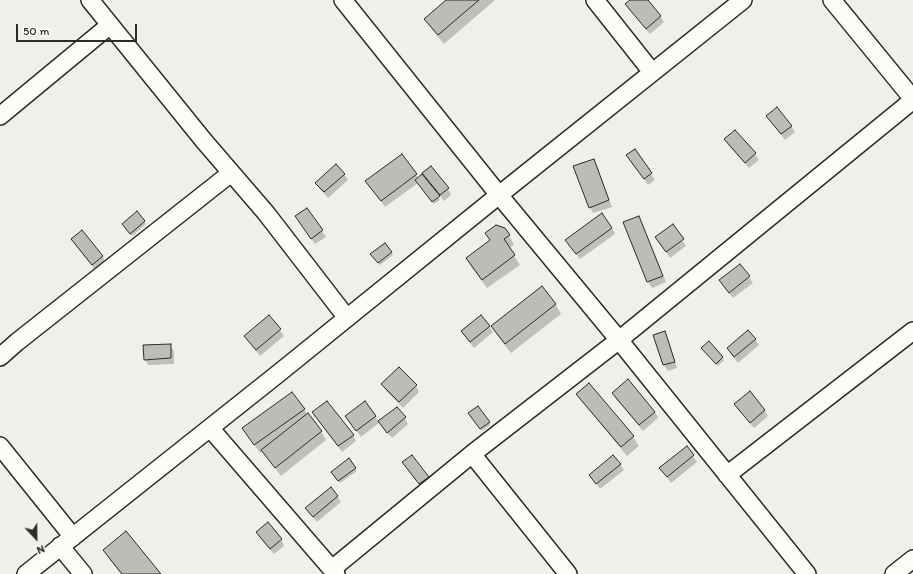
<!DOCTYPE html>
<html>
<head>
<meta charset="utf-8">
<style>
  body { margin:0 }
  #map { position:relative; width:913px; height:574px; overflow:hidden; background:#f0efeb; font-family:Itim,sans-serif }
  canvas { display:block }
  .north { position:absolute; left:16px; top:518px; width:40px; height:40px; -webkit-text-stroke:3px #fdfcf7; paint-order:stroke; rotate:158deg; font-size:11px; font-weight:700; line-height:16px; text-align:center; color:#2b2b2b }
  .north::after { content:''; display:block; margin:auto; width:14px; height:18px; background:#2b2b2b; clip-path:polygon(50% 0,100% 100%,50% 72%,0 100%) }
  .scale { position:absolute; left:16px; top:24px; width:121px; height:18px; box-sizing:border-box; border:2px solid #2b2b2b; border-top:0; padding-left:5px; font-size:12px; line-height:14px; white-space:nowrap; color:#2b2b2b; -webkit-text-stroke:3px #fdfcf7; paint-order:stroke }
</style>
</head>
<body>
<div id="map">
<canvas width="913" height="574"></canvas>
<div class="north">N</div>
<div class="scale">50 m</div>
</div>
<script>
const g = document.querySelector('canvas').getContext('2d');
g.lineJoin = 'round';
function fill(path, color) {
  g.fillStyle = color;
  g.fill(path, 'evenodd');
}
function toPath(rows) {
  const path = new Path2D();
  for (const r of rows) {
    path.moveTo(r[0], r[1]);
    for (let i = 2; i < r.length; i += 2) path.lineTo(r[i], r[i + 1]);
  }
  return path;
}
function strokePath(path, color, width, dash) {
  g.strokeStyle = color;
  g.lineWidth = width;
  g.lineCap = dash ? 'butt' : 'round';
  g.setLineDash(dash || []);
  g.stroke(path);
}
const shadow = toPath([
  [447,0,495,0,444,44,431,28,425,19],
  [632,0,647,0,660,16,664,22,650,34,630,10,626,4],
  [768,116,791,126,795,132,785,140,771,122],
  [734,131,755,154,759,160,749,168,729,146,725,140],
  [634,151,655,180,648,185,631,162],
  [401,155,419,179,427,182,428,182,424,174,431,168,448,189,451,195,444,201,437,192,435,193,440,200,434,204,418,183,385,207,370,187],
  [597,166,612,207,593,213,590,207],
  [344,174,348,180,328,198,320,189,316,183],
  [306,209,326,237,315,244,296,217],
  [137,212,146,224,132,236,125,227],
  [639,217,642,223,666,282,652,288,648,282,624,223],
  [673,226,686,246,670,258,656,238],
  [612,228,615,234,580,259,570,246],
  [82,232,103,257,106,263,96,271,76,246,72,240],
  [509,235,514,245,509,248,520,265,487,288,472,268,467,258],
  [384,244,393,255,380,265,373,257],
  [739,265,749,277,753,283,733,298,724,286,720,280],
  [541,287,556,305,561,314,511,353,497,335,492,326],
  [269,316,280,330,284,336,260,356,249,342,245,336],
  [489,326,493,332,474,348,466,338,462,332],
  [664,332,668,338,677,368,668,371,664,365,655,335],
  [755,339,759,345,738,363,731,354,728,348],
  [709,342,724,360,718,366,704,351],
  [170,345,174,351,174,364,148,365,145,359],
  [383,385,416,386,419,392,403,408,386,391],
  [589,385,633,437,639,446,627,456,583,403,577,394],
  [613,393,655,412,658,418,643,431,616,399],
  [365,403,379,422,396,408,405,418,408,424,392,438,383,428,380,422,361,437,346,417],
  [736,404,764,410,768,416,754,428,739,410],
  [304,409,307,415,321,431,326,440,281,476,268,459,263,451,260,453,243,428],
  [313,413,353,435,356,441,342,452,317,419],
  [471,416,489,422,490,425,482,431],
  [687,447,697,462,671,483,660,468],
  [403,463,428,477,432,483,423,489,407,469],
  [620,464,624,470,600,489,590,475],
  [355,468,357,471,340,483,334,475],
  [337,496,341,502,317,522,310,514,306,508],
  [257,533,281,539,284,546,274,554,261,539],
  [104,550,160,574,121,574,109,559]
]);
const building = toPath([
  [446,0,479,0,438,35,424,19,446,0],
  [630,0,648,0,661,16,646,29,625,4,630,0],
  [777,107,792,126,781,134,766,116,777,107],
  [735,130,756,153,745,163,724,139,735,130],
  [635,149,652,173,644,179,626,155,635,149],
  [402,154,417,174,381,201,365,181,402,154],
  [594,159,609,200,589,208,573,166,594,159],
  [336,164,345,174,324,192,315,183,336,164],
  [431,166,449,188,440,195,422,173,431,166],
  [422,174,440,196,432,202,415,180,422,174],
  [307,208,323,230,311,239,295,216,307,208],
  [137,211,145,221,130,234,122,224,137,211],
  [602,213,612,228,576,254,565,240,602,213],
  [639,216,663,276,647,282,623,222,639,216],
  [673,224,684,239,666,252,655,237,673,224],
  [496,225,505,228,510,235,504,239,515,255,482,280,466,258,490,240,485,233,496,225],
  [82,230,103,256,92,265,71,239,82,230],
  [385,243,392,252,378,263,370,254,385,243],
  [740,264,750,276,729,293,719,280,740,264],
  [542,286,556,304,505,344,491,326,542,286],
  [269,315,281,329,256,350,244,336,269,315],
  [481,315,490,326,470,342,461,331,481,315],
  [748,330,756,339,734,357,727,348,748,330],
  [665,331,675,362,663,365,653,335,665,331],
  [709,341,723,357,716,364,701,348,709,341],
  [171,344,171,358,144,360,143,345,171,344],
  [399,367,417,385,399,402,381,384,399,367],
  [628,379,655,412,639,425,612,393,628,379],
  [589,383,634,436,621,447,576,394,589,383],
  [750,391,765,410,750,423,734,404,750,391],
  [292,392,305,409,254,445,242,428,292,392],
  [327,401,354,435,338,446,312,412,327,401],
  [365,401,376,416,356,431,345,416,365,401],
  [478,406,490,422,480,429,468,413,478,406],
  [397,407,406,417,387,433,378,421,397,407],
  [308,413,322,431,275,468,261,450,308,413],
  [687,446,694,455,667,477,659,468,687,446],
  [412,455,429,477,419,484,402,462,412,455],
  [613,455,621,464,596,484,589,475,613,455],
  [349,458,356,468,338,481,331,472,349,458],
  [331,487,338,496,313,517,305,508,331,487],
  [268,522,282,539,270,549,256,532,268,522],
  [126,531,161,574,122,574,103,550,126,531]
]);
const minor = toPath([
  [90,0,204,141,266,213,347,318],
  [343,0,499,195,619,340,807,574],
  [595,0,652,72],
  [832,0,913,99],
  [0,116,110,25],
  [0,357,17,342,231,173],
  [210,428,336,574],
  [0,446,73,537],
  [472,454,568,574],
  [727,475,913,331],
  [60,546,83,574],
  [332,569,472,454,619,340,913,100],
  [26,574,279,373,499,195,743,0],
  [894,574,913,559]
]);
fill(shadow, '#0003');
fill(building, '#bdbcb8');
strokePath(building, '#2b2b2b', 1);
strokePath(minor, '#2b2b2b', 20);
strokePath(minor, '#fdfcf7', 17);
</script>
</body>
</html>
